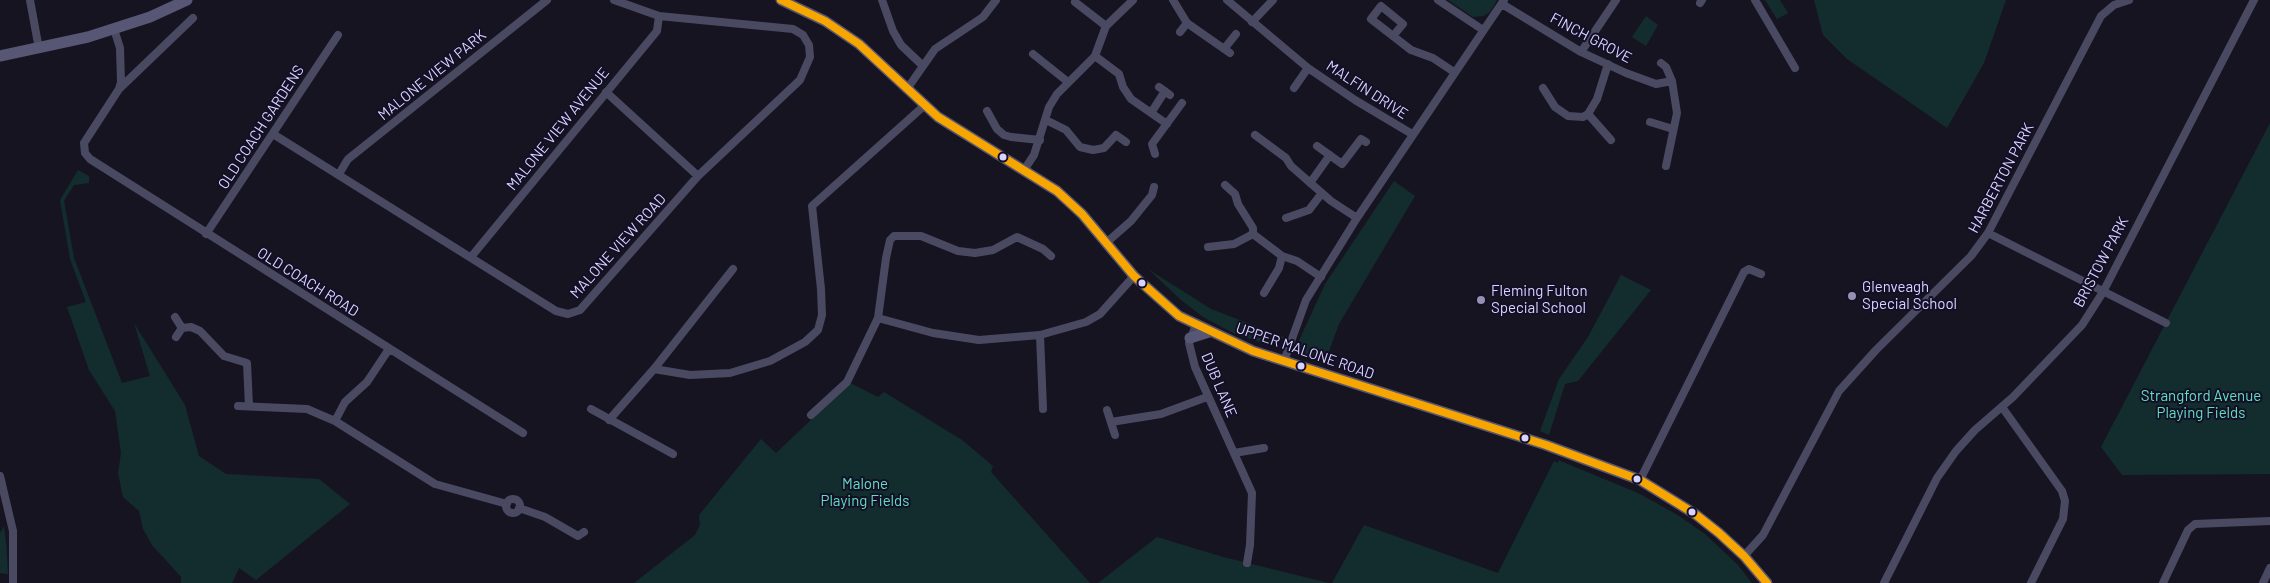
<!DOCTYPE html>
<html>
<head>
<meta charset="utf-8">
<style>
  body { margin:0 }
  canvas { display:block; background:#161421 }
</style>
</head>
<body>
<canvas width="2270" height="583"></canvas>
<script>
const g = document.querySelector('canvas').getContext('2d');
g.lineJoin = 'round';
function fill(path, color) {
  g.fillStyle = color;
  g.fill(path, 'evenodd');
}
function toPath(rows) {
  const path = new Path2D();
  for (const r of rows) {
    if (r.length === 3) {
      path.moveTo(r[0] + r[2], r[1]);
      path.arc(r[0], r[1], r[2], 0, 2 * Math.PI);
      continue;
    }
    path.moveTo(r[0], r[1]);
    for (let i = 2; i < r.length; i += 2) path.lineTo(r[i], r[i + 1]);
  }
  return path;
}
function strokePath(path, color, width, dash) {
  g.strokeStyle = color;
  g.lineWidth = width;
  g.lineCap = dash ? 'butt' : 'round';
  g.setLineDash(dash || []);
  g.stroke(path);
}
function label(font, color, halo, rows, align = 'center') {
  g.font = font + ' Barlow,sans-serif';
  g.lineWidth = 4;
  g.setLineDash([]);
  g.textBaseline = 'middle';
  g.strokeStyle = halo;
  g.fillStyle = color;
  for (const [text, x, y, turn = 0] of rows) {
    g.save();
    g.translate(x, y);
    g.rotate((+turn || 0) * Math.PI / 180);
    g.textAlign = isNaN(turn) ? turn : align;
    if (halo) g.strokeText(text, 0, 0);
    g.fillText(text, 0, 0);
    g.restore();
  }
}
const green = toPath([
  [1448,0,1497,0,1490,12,1483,16,1473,17],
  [1765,0,1780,0,1788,13,1777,19],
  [1814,0,2006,0,1984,63,1947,128,1847,59,1823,35],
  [1646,16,1658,25,1646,46,1632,37],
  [2270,123,2270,474,2122,475,2101,447],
  [78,170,89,176,89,183,74,185,64,201,74,258,122,383,150,376,134,323,185,405,199,456,226,474,319,479,350,504,256,580,239,568,232,583,181,583,181,577,152,545,143,529,139,511,123,497,118,473,121,453,115,411,89,370,67,307,86,302,70,259,60,200],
  [1394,181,1415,196,1339,324,1325,362,1305,356,1299,351,1297,345,1325,284],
  [1148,269,1211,309,1284,337,1272,346,1233,333,1203,317,1181,300],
  [1621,275,1651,290,1578,381,1565,384,1549,435,1540,431,1559,379,1588,337],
  [850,383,878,397,884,392,962,440,993,466,991,472,1090,583,634,583,695,535,700,525,699,515,761,439,776,453],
  [1558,460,1638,493,1676,514,1705,534,1738,565,1752,583,1332,583,1364,525,1498,573,1554,461,1558,463],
  [4,526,6,542,8,574,0,573,0,533],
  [1157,537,1223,557,1329,583,1098,583]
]);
const street = toPath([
  [30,0,39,49],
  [882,0,893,31,901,45,922,65],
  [1173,0,1187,23,1230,53],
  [1227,0,1308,68,1355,100,1412,134],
  [1438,0,1483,30],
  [1755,0,1795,68],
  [1075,2,1106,26],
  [1700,3,1702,0],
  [1502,4,1581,52,1626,73,1656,84,1672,81],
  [1252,22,1273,0],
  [114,29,120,48,121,82,119,89,84,143,85,153,90,159,523,433],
  [1180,32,1187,23],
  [1393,36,1403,24,1381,6,1371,19,1393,36,1411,50,1433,58,1454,72],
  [1224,49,1236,34],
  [1581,52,1616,0],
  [1033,54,1068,82],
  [1095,56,1119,74,1123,87,1131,99,1167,124],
  [1661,63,1666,67,1672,81,1677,113,1666,166],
  [1159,87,1170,95],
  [1294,88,1308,68],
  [1543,88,1555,107,1568,116,1583,117,1588,114,1597,99,1608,64],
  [119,89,193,18],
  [907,89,935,49,983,17,996,0],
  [606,92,698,176],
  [987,111,997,129,1004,135,1011,137,1040,140],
  [1151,113,1165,91],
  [1588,114,1611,140],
  [1046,120,1066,130,1080,147,1093,150,1104,148,1116,135,1126,142],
  [1650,122,1673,129],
  [273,134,556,311,568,314,580,310,698,176,800,80,810,57,809,45,803,35,793,29,659,16,614,0],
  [1255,135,1286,158,1291,166,1331,201,1357,218],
  [1317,146,1342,164,1361,139,1366,142],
  [1155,154,1152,144,1182,103],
  [1024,170,1034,155,1049,107,1057,94,1095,56,1106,26,1133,0],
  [339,174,348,159,547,0],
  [1310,183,1330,155],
  [1225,185,1235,194,1238,204,1253,228,1253,234,1282,256,1297,261,1321,277],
  [1286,218,1309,210,1322,193],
  [1988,233,2166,323],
  [206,234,338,35],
  [1106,243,1131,221,1152,195,1154,187],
  [1208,247,1234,244,1253,234],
  [471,257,657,31,659,16],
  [1264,293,1279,268,1282,256],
  [175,317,182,328,176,337],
  [878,318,933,333,979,340,1040,335,1086,322,1100,314,1134,276],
  [1196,325,1189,343,1195,367,1252,493,1250,545,1247,563],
  [182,328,191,327,200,331,224,356,247,363,249,406],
  [1040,335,1043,409],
  [1284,361,1306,300,1357,218,1504,0],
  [654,369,690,375,730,373,770,361,805,342,818,330,822,315,821,289,812,206,925,105],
  [238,406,307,409,335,421,435,484,507,504],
  [2002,407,2062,491,2065,501,2063,519,2031,583],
  [591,409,673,454],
  [1107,410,1115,435],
  [811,415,847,382,878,318,886,258,890,240,894,236,921,236,958,251,975,253,993,250,1017,237,1043,249,1051,256],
  [609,420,654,369,733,269],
  [335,421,345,402,367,382,389,349],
  [1111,422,1161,414,1207,397],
  [1234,453,1264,448],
  [0,476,13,531,13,583],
  [1640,480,1744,272,1749,269,1761,274],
  [513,506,7],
  [519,508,545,517,578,536,584,532],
  [1744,556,1763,535,1839,391,1876,350,1971,256,1988,233,2101,16,2114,5,2129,0],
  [1884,583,1937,478,1956,451,1975,430,2013,397,2082,325,2103,292,2254,0],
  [2163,583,2188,530,2195,524,2270,521],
  [2263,583,2270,568]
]);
const secondary = toPath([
  [781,0,825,21,859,44,938,117,1057,191,1082,214,1134,276,1179,316,1253,351,1546,445,1640,480,1695,514,1719,533,1744,556,1767,583],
  [0,56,88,37,150,17,187,0],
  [1190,338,1209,332]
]);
const bus1 = toPath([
  [781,0,825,21,859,44,938,117,1057,191,1082,214,1134,276,1179,316,1253,351,1546,445,1640,480,1695,514,1719,533,1744,556,1767,583]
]);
const markers = [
  [1003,157,4.5,"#d9d4ff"],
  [1142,283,4.5,"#d9d4ff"],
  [1852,296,5,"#9591b1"],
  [1481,300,5,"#9591b1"],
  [1301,366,4.5,"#d9d4ff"],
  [1525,438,4.5,"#d9d4ff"],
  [1637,479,4.5,"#d9d4ff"],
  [1692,512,4.5,"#d9d4ff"]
];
const streetNames = [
  ["FINCH GROVE",1591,38,28],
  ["MALONE VIEW PARK",432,75,-39],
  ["MALFIN DRIVE",1367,90,33],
  ["OLD COACH GARDENS",261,127,-57],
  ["MALONE VIEW AVENUE",558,129,-51],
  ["HARBERTON PARK",2001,178,-62],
  ["MALONE VIEW ROAD",618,246,-48],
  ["BRISTOW PARK",2101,262,-62],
  ["OLD COACH ROAD",308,282,32],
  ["UPPER MALONE ROAD",1305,351,19],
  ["DUB LANE",1219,385,67]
];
const poiNames = [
  ["Glenveagh",1862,287],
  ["Special School",1862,304],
  ["Fleming Fulton",1491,291],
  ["Special School",1491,308]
];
const parkNames = [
  ["Strangford Avenue",2201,396],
  ["Playing Fields",2201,413],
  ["Malone",865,484],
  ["Playing Fields",865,501]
];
fill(green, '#132c2d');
strokePath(street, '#4a4962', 8);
strokePath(secondary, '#575674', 11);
strokePath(bus1, '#f7a600', 8);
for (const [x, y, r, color] of markers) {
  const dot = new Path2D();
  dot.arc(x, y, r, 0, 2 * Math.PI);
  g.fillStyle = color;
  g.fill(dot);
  strokePath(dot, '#130f26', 2);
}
label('15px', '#d9d4ff', '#130f26', streetNames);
label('15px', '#d9d4ff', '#130f26', poiNames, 'left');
label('15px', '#5fe0c0', '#130f26', parkNames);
</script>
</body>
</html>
